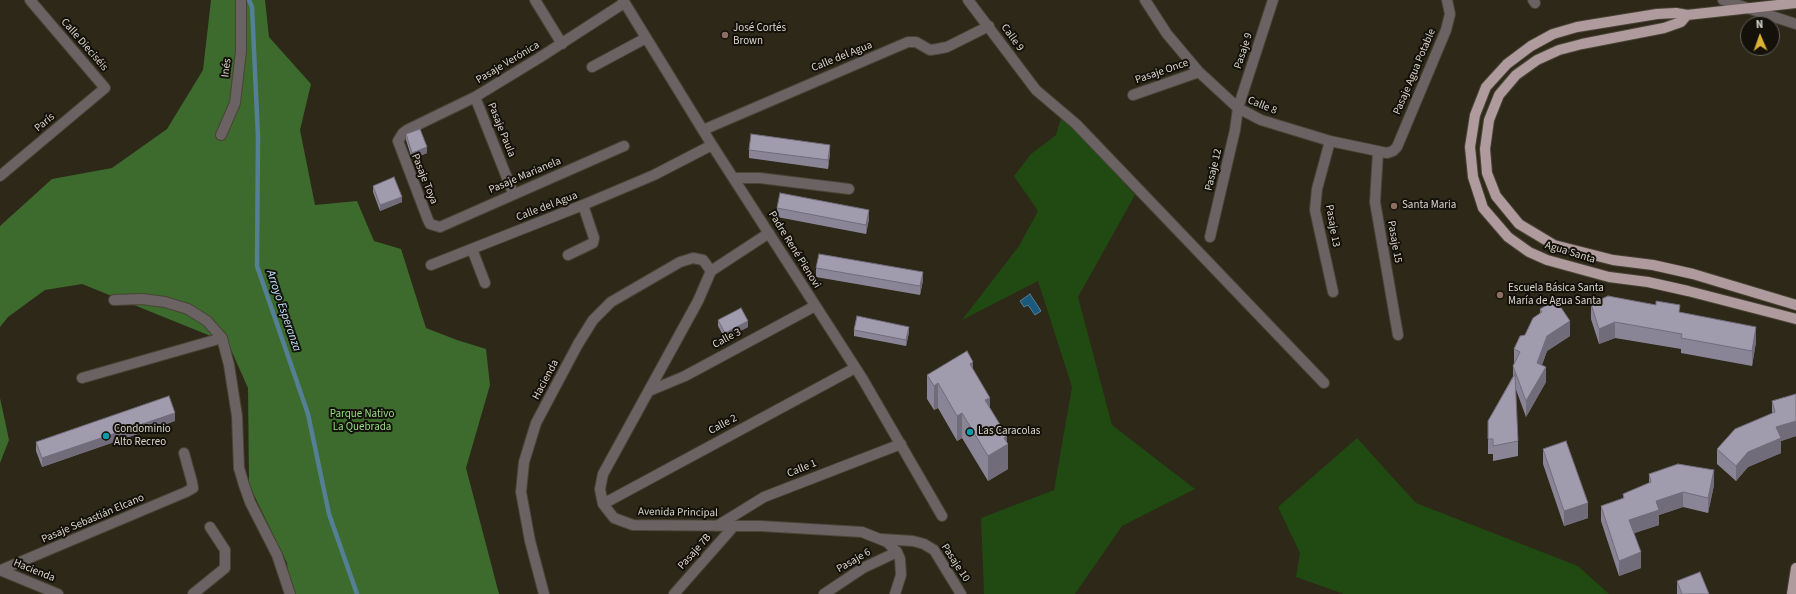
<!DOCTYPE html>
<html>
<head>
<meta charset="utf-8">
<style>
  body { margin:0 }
  #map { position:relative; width:1796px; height:594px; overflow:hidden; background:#2d2818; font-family:"Source Sans 3",sans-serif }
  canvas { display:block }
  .north { position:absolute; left:1740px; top:16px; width:40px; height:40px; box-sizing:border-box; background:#13110a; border:1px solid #625f58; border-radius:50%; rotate:358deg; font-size:11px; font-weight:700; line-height:16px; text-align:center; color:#d9d5cc }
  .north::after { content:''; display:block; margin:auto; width:14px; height:18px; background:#ddb133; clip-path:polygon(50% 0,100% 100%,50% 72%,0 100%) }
</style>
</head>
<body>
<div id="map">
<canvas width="1796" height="594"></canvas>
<div class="north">N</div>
</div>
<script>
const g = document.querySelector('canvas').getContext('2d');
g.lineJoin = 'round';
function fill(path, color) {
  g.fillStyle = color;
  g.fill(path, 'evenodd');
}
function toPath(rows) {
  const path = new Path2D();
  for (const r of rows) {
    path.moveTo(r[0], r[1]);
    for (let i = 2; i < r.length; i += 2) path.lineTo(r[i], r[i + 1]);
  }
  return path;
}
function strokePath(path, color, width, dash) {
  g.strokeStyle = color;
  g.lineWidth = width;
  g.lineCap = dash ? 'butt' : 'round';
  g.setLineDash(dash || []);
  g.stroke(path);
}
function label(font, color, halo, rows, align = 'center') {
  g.font = font + ' "Source Sans 3",sans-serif';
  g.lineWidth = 4;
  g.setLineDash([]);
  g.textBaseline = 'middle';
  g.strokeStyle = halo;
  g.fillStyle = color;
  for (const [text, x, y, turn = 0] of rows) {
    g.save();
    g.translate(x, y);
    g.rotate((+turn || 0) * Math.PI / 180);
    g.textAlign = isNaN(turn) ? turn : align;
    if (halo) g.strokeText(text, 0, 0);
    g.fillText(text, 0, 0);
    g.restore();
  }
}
const green = toPath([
  [1062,115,1135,195,1078,297,1112,425,1195,489,1122,526,1075,594,984,594,981,518,1054,490,1072,387,1038,281,962,320,1019,246,1038,211,1014,176,1031,154,1056,135],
  [1357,438,1416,503,1578,566,1609,594,1344,594,1296,577,1300,553,1278,507]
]);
const forest = toPath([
  [211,0,265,0,269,37,311,84,300,130,315,205,357,201,374,241,401,249,426,328,457,340,486,349,490,385,466,468,499,594,290,594,287,563,249,485,248,388,228,343,82,284,45,290,8,317,0,327,0,226,52,179,112,168,167,129,203,70],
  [0,398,9,440,0,463]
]);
const water = toPath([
  [1030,294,1041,311,1035,315,1028,305,1024,307,1020,301,1030,294]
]);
const stream = toPath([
  [249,0,252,7,258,137,257,266,308,414,329,514,357,594]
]);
const minor = toPath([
  [535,0,562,44],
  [623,0,712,145,862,378,942,516],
  [968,0,1036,90,1076,124,1324,383],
  [1145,0,1167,34,1199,72,1238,108,1261,120,1330,141,1387,153,1393,151,1397,147,1446,30,1450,14,1447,0],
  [1533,0,1535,3],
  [1723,0,1796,24],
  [592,67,646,38],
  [1133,95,1199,72],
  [475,97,513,193],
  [703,130,908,42,916,42,930,50,937,49,947,47,989,26],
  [221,135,235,103,241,51,241,0],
  [1330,141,1317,189,1315,210,1333,292],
  [624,146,440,227,430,224,428,220,398,141,403,133,407,130,475,97,539,58,624,3],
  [1378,152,1375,202,1398,335],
  [0,176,105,88,30,0],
  [735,178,760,178,849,189],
  [769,233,711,271,698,301,603,474,600,489,603,504,614,518,633,525,760,526,862,532,887,542,897,552,900,559,901,575,895,594],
  [1210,237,1235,130,1238,108,1273,0],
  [472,249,485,283],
  [568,255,593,243,594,238,583,205],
  [431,265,583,205,654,175,712,145],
  [114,300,142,299,165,302,188,309,207,321,222,338,229,365,237,416,239,468,244,485,250,502,277,555,290,594],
  [82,378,222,338],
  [649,391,685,376,815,306],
  [603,504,855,368],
  [717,526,764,497,901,444],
  [882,539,913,541,924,544,934,550,961,594],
  [0,570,58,594],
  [1,570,186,492,193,488,192,482,184,453],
  [193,594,225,568,225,550,210,527],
  [544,594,530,541,521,492,524,462,536,423,578,344,593,320,611,302,680,262,693,258,703,260,711,271],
  [674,594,734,526],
  [824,594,863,568,897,552]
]);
const major = toPath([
  [1796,3,1687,15,1676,13,1657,14,1577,27,1553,34,1531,46,1507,64,1486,87,1475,115,1470,147,1473,177,1483,208,1508,237,1529,252,1547,260,1609,277,1648,282,1688,291,1796,319],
  [1687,15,1681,22,1664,28,1582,44,1559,50,1537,60,1516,75,1499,95,1489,120,1485,149,1487,173,1496,196,1519,224,1554,245,1613,260,1653,265,1693,274,1796,305],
  [1792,594,1796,568]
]);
const wall = toPath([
  [406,134,427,153,412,159,406,140],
  [749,150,830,153,828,169,749,158],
  [373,186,402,202,380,211,373,192],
  [777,208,869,219,866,234,777,217],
  [816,268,923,280,920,295,816,277],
  [1591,304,1680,313,1756,342,1752,366,1681,353,1681,349,1615,338,1599,344,1591,319],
  [1540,309,1570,336,1547,351,1542,365,1546,382,1526,417,1515,387,1518,441,1518,456,1493,461,1493,454,1488,454,1488,421,1513,376,1513,366,1514,364,1514,349,1525,335,1540,313],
  [718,320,748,327,725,339,718,326],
  [854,330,909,332,906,346,854,336],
  [973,370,990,408,1007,443,1008,469,988,481,962,438,957,441,938,408,934,410,927,399,927,375],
  [1796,394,1796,436,1781,441,1781,453,1748,467,1736,481,1717,464,1717,449,1772,414,1772,401],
  [175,421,42,467,36,451,36,442],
  [1543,449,1588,518,1564,526,1543,464],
  [1649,474,1714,485,1708,513,1683,507,1659,515,1659,525,1634,533,1641,568,1619,576,1601,521,1601,506,1623,498,1623,494,1649,483],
  [1677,581,1709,594,1677,594]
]);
const shadedWall = toPath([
  [830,145,830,153,828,169,828,160],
  [427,147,427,153,412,159,412,153],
  [402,197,402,202,380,211,380,205],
  [869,210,869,219,866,234,866,225],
  [923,272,923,280,920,295,920,286],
  [748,321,748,327,725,339,725,333],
  [1570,321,1570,336,1547,351,1537,378,1537,363,1547,336],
  [1615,322,1615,338,1599,344,1599,329],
  [909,327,909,332,906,346,906,340],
  [1756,327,1756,342,1752,366,1752,351],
  [973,362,973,387,970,364],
  [1546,367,1546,382,1526,417,1526,401],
  [938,383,938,408,934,410,934,386],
  [990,398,990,422,985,400],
  [175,413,175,421,42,467,42,458],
  [962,413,962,438,957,441,957,416],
  [1796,421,1796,436,1781,441,1781,453,1748,467,1736,481,1736,466,1748,452,1776,427],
  [1007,436,1007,444,1008,444,1008,469,988,481,988,456,1004,438],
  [1714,470,1714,485,1708,513,1708,498],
  [1683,492,1683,507,1659,515,1659,525,1629,535,1629,520,1656,501],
  [1588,503,1588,518,1564,526,1564,511],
  [1641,552,1641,568,1619,576,1619,561]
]);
const building = toPath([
  [420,129,427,147,412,153,406,134,420,129],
  [751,134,830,145,828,160,749,150,751,134],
  [394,177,402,197,380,205,373,186,394,177],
  [780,193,869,210,866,225,777,208,780,193],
  [819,254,923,272,920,286,816,268,819,254],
  [1608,296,1656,305,1656,301,1680,305,1679,312,1756,327,1752,351,1681,338,1682,334,1615,322,1599,329,1591,304,1608,296],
  [1556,300,1570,321,1547,336,1537,363,1546,367,1526,401,1513,366,1520,352,1514,349,1520,336,1525,335,1533,318,1542,312,1540,309,1556,300],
  [741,308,748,321,725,333,718,320,741,308],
  [857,316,909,327,906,340,854,330,857,316],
  [967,351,973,362,970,364,990,398,985,400,1007,436,1004,438,1008,444,988,456,962,413,957,416,938,383,934,386,927,375,967,351],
  [1515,374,1518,441,1493,446,1493,439,1488,439,1488,421,1515,374],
  [1796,394,1796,421,1776,427,1781,438,1748,452,1736,466,1717,449,1735,429,1775,412,1772,401,1796,394],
  [169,396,175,413,42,458,36,442,169,396],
  [1566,441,1588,503,1564,511,1543,449,1566,441],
  [1678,464,1714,470,1708,498,1683,492,1656,501,1659,510,1629,520,1641,552,1619,561,1601,506,1624,498,1623,494,1651,482,1649,474,1678,464],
  [1700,572,1709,594,1682,594,1677,581,1700,572]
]);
const markers = [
  [725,35,4,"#8d6e63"],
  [1394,206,4,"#8d6e63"],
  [1500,295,4,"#8d6e63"],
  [970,432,4,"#0f9aa8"],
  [106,436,4,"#0f9aa8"]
];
const poiNames = [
  ["José Cortés",733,29],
  ["Brown",733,42],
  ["Santa Maria",1402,206],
  ["Escuela Básica Santa",1508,289],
  ["María de Agua Santa",1508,302],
  ["Condominio",114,430],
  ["Alto Recreo",114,443],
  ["Las Caracolas",978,432]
];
const streetNames = [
  ["Calle 9",1012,38,54],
  ["Calle Dieciséis",84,45,49],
  ["Pasaje 9",1244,51,-72],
  ["Calle del Agua",842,57,-22],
  ["Pasaje Verónica",508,63,-31],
  ["Inés",227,68,-83],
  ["Pasaje Once",1162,72,-19],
  ["Pasaje Agua Potable",1415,72,-67],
  ["Calle 8",1262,106,22],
  ["París",45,123,-40],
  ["Pasaje Paula",501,130,68],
  ["Pasaje 12",1214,170,-77],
  ["Pasaje Marianela",525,176,-23],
  ["Pasaje Toya",424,179,68],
  ["Calle del Agua",547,207,-21],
  ["Pasaje 13",1332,226,80],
  ["Pasaje 15",1394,242,80],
  ["Padre René Pienovi",794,250,58],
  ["Agua Santa",1570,253,17],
  ["Calle 3",727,339,-28],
  ["Hacienda",546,380,-62],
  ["Calle 2",723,425,-28],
  ["Calle 1",802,469,-22],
  ["Avenida Principal",678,513,1],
  ["Pasaje Sebastián Elcano",93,519,-23],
  ["Pasaje 7B",695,552,-48],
  ["Pasaje 6",854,561,-30],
  ["Pasaje 10",955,563,57],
  ["Hacienda",34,571,22]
];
const parkNames = [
  ["Parque Nativo",362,415],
  ["La Quebrada",362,428]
];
const waterNames = [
  ["Arroyo Esperanza",283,311,71]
];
fill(green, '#204a11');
fill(forest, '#3c6b2d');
fill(water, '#1b5a7d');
strokePath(water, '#547f95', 1);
strokePath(stream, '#547f95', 4.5);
strokePath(minor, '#494435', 12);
strokePath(major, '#494435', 12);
strokePath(minor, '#6b6263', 10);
strokePath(major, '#af9b9d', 10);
fill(wall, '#8a8596');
fill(shadedWall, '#716c7a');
fill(building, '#a19bae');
strokePath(building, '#716c7a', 1);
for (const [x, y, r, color] of markers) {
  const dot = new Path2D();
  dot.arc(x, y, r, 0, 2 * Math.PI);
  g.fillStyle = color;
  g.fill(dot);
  strokePath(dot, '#13110a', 1.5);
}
label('11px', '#d9d5cc', '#13110a', poiNames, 'left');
label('11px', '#d9d5cc', '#13110a', streetNames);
label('11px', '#97db83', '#13110a', parkNames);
label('italic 12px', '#bee5ff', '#13110a', waterNames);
</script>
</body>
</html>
